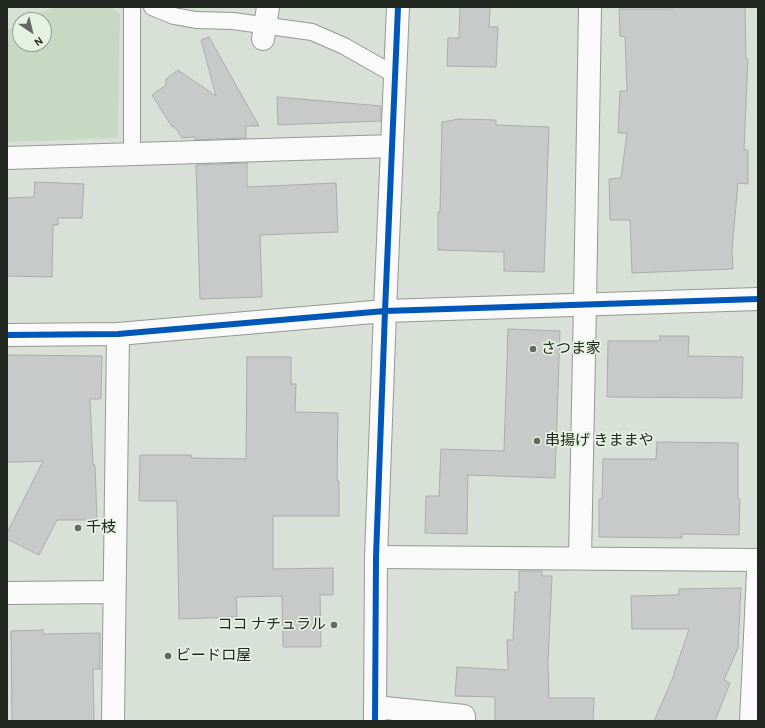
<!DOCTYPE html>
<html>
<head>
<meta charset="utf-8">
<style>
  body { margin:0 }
  #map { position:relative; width:765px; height:728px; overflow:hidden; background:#d9e0d8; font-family:Karla,sans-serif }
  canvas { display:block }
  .frame { position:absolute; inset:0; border:8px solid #232721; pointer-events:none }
  .north { position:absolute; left:12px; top:12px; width:40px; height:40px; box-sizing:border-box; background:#e5f1e1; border:1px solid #97a094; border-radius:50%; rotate:145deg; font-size:11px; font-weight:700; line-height:16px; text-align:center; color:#232721 }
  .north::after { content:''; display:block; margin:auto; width:14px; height:18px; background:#636861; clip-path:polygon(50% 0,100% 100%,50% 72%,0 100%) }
</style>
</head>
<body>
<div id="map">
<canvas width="765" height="728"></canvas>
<div class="frame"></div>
<div class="north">N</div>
</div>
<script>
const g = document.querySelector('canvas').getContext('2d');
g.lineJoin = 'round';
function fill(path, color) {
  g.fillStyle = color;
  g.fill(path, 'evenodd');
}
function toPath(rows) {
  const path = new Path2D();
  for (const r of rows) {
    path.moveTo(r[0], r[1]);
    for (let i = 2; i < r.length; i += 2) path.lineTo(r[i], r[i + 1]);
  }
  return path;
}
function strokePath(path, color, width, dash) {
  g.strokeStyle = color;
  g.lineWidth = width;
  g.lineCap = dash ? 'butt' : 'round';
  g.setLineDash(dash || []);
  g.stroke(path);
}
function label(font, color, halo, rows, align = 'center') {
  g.font = font + ' Karla,"Noto Sans JP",sans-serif';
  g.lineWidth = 3.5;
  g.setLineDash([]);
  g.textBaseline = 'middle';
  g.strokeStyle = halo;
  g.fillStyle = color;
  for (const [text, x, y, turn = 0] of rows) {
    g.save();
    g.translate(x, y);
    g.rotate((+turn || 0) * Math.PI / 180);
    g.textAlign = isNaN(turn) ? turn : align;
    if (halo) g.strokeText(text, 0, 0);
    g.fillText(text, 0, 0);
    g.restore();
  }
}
const green = toPath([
  [56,7,111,7,120,14,118,138,7,142,7,30,20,23,20,44,44,44,44,20,26,20,41,12]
]);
const building = toPath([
  [460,7,490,7,489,27,498,27,496,67,447,66,448,38,459,38,460,7],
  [673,7,745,7,746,59,748,59,744,150,748,150,748,184,738,183,732,249,733,269,632,273,630,220,610,220,609,179,621,178,627,133,618,133,620,91,627,91,625,37,620,36,619,9,672,9,673,7],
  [209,37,259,126,246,126,246,138,195,140,195,137,182,138,174,126,172,127,152,95,166,85,166,79,178,70,216,96,201,40,209,37],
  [277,97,381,106,381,121,278,125,277,97],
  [460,119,496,120,496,125,549,127,544,272,504,271,504,252,438,250,438,212,440,212,442,122,460,119],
  [247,163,247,187,336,183,338,232,260,235,262,297,200,299,196,165,247,163],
  [35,182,84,184,82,218,58,218,58,225,53,225,52,277,7,276,7,198,34,197,35,182],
  [508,329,560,331,555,478,468,475,467,534,425,533,426,496,439,496,441,449,504,451,508,329],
  [660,336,689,336,688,356,743,357,742,398,607,397,608,341,660,341,660,336],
  [7,355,102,356,101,399,90,399,93,465,95,465,97,520,57,520,39,555,7,539,7,533,43,461,18,462,7,462,7,355],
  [247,357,291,357,291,384,296,384,295,412,338,413,337,481,339,481,339,516,273,516,273,569,333,568,333,595,320,595,321,647,283,647,282,596,236,597,237,617,179,619,177,501,139,501,140,455,191,455,191,458,246,459,247,357],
  [657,442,738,443,738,499,740,499,739,535,682,534,682,538,599,537,599,499,602,499,603,459,656,459,657,442],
  [519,571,542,571,542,576,552,576,548,664,549,698,594,698,593,721,495,721,495,697,455,696,457,667,508,670,507,640,513,640,515,592,519,592,519,571],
  [741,588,738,648,724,680,730,683,715,721,654,721,674,675,674,673,689,629,632,629,631,596,679,595,679,589,741,588],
  [43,630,43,634,100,633,100,669,93,669,94,721,12,721,11,631,43,630]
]);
const service = toPath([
  [152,7,174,16,196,20,233,21,312,32,344,46,395,75],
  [132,154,132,7]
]);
const minor = toPath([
  [263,39,268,7],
  [7,158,392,146],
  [376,557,758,560],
  [580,558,585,304,590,7],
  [7,593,114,592],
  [375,707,464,716,464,721],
  [113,721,118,334],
  [751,721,758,572]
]);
const tertiary = toPath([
  [7,335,118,334,385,311,758,299],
  [375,721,376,557,385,311,398,7]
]);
const cycleway = toPath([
  [7,335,118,334,385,311,758,299],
  [375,721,376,557,385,311,398,7]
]);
const markers = [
  [533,349,4,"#636861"],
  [537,441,4,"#636861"],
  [78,528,4,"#636861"],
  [334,625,4,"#636861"],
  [168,656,4,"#636861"]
];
const poiNames = [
  ["さつま家",541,349],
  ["串揚げ きままや",545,441],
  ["千枝",86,528],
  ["ココ ナチュラル",326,625,"right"],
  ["ビードロ屋",176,656]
];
fill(green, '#c8d9c3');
fill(building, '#c8cac9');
strokePath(building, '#abadac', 1);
strokePath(service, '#949993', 18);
strokePath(minor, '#949993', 24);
strokePath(tertiary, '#949993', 24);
strokePath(service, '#f9faf9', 16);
strokePath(minor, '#f9faf9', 22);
strokePath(tertiary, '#f9faf9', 22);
strokePath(cycleway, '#0057b8', 6);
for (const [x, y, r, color] of markers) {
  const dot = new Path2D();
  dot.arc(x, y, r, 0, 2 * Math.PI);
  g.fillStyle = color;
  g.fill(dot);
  strokePath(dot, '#e5f1e1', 1.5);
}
label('15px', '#232721', '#e5f1e1', poiNames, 'left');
</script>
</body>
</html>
